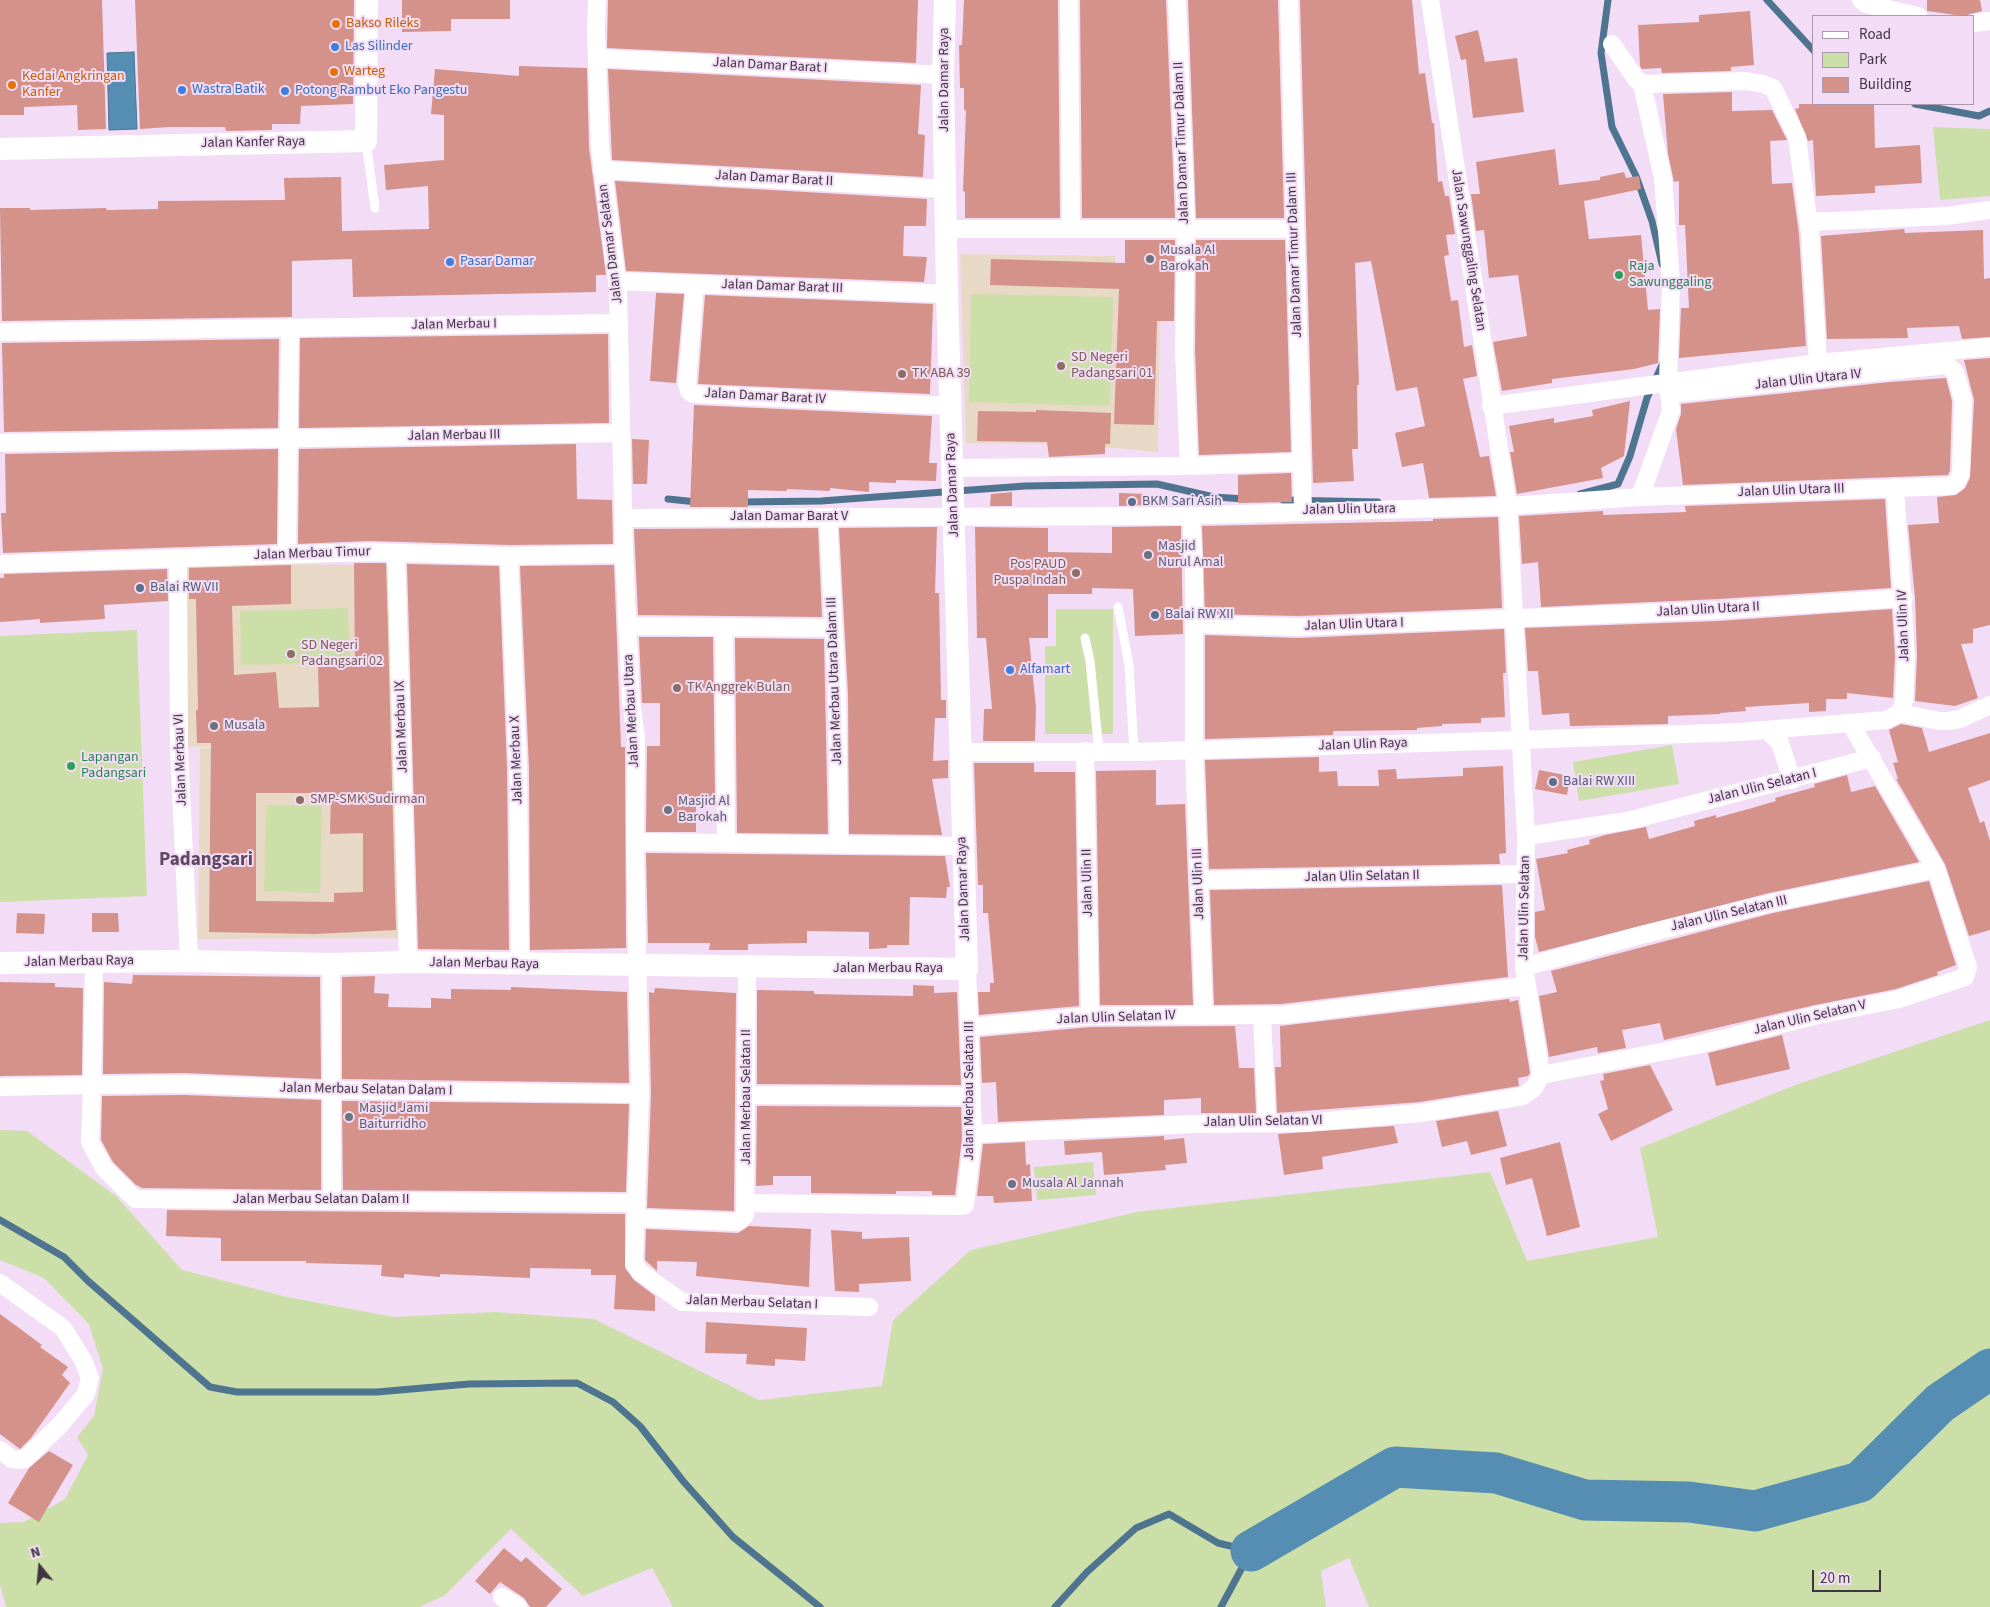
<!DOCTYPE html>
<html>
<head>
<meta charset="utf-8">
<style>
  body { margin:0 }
  #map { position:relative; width:1990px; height:1607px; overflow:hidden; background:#f3dcf6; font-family:"Source Sans 3",sans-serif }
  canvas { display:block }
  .legend { position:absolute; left:1812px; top:15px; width:162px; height:90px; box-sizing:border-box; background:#f3dcf6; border:1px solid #ab9aae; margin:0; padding:6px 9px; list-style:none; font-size:15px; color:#3f3641 }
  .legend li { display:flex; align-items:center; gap:10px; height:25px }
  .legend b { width:25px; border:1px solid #ab9aae }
  .north { position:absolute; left:15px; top:1542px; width:50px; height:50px; -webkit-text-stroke:4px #f3dcf6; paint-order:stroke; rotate:343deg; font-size:14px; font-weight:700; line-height:20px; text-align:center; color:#3f3641 }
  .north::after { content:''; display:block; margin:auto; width:18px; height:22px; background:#3f3641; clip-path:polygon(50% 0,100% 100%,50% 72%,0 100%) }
  .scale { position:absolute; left:1812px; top:1570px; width:69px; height:22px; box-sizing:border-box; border:2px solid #3f3641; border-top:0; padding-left:6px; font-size:15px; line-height:18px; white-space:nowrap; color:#3f3641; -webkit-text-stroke:4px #f3dcf6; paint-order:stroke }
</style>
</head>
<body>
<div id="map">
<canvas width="1990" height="1607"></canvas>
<ul class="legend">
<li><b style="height:6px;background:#fff"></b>Road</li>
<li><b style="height:14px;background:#ccdfa9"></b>Park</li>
<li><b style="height:14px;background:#d4928a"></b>Building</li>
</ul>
<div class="north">N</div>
<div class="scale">20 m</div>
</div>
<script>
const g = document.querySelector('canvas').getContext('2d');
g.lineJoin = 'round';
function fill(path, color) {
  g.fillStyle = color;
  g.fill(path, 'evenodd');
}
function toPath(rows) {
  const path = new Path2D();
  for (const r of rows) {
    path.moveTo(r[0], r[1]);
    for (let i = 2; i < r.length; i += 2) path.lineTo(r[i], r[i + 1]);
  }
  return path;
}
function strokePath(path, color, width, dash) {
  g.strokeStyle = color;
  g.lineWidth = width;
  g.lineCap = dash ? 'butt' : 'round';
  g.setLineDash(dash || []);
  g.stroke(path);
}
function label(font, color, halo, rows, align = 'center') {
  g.font = font + ' "Source Sans 3",sans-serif';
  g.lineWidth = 4;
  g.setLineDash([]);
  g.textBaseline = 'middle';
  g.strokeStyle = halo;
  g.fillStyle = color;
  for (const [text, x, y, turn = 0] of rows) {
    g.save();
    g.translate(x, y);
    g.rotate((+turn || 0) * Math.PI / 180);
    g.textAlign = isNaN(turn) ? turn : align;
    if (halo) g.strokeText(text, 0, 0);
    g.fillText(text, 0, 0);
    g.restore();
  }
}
const education = toPath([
  [960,254,1115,256,1116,287,1160,289,1158,452,1071,444,966,443],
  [184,564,395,565,401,743,185,747],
  [401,746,403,938,198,939,200,748]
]);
const green = toPath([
  [1933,127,1990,129,1990,196,1940,200],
  [971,294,1113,297,1110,406,969,402],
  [348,608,350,662,241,665,240,611],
  [1056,609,1113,609,1113,734,1045,734,1045,646,1056,646],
  [137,630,147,896,0,902,0,636],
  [1672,745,1679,784,1579,801,1573,762],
  [266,805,322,806,320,893,264,891],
  [1990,1020,1990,1607,1369,1607,1349,1558,1321,1571,1326,1607,673,1607,652,1568,583,1596,511,1529,444,1596,419,1607,6,1607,0,1584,0,1523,24,1522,65,1499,88,1455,77,1437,94,1416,103,1369,89,1324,44,1278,0,1260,0,1130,27,1131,116,1196,182,1270,287,1297,394,1317,495,1312,594,1319,759,1400,882,1386,893,1320,971,1250,1137,1212,1490,1172,1527,1261,1658,1237,1640,1148,1795,1085],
  [1093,1162,1096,1195,1037,1200,1034,1167]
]);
const water = toPath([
  [134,52,137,129,109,130,107,53,134,52]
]);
const stream = toPath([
  [1608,0,1601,53,1612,127,1636,176,1652,221,1662,264],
  [1767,0,1814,51],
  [1915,104,1979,116,1990,111],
  [1580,494,1618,484,1630,456,1647,398,1662,365],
  [668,499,697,502],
  [1283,500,1378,502],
  [741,502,821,501,1025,486,1157,484,1214,497,1245,499],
  [0,1220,64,1257,88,1281,210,1387,237,1392,377,1392,469,1384,577,1383,613,1402,640,1426,683,1481,733,1537,820,1607],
  [1055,1607,1087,1572,1136,1528,1169,1514,1218,1543,1251,1551,1221,1607]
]);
const river = toPath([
  [1251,1551,1395,1467,1496,1473,1585,1500,1689,1502,1755,1511,1860,1482,1940,1403,1990,1369]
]);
const building = toPath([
  [0,0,102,0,106,129,78,130,77,105,24,107,24,115,0,115],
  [135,0,354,0,353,104,301,106,300,124,272,124,272,130,226,131,225,127,169,127,140,129],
  [402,0,510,0,510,19,451,19,451,31,402,32],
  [608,0,918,0,916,63,607,48],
  [964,0,1058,0,1060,218,965,218,965,192,963,191,966,110,964,110,964,88,960,88,959,45,962,45],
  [1080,0,1166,0,1175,218,1082,218],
  [1188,0,1278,0,1284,218,1196,218],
  [1300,0,1412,0,1419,74,1425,73,1432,123,1434,123,1438,182,1442,181,1445,196,1449,196,1455,234,1446,235,1449,255,1444,256,1451,301,1458,300,1464,347,1472,345,1477,376,1463,379,1480,457,1489,456,1496,496,1429,498,1423,463,1402,467,1395,433,1425,426,1417,387,1396,391,1371,261,1355,263,1359,385,1357,385,1358,449,1352,449,1354,481,1313,483],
  [1927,0,1980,0,1982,11,1963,16,1927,11],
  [1750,11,1754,65,1731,67,1731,71,1662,73,1661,68,1642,69,1640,66,1638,25,1699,22,1699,15],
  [1478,30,1485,62,1517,58,1524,112,1473,118,1466,59,1461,60,1455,36],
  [519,66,587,68,589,148,606,275,596,275,596,292,353,297,352,259,292,261,292,317,2,321,0,208,30,208,30,210,106,208,107,210,158,209,158,201,285,200,284,178,341,177,342,231,429,229,428,186,386,190,384,165,444,160,444,115,431,114,435,69,519,76],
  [608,69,921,85,918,134,925,135,923,177,612,160],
  [1732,92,1732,111,1772,110,1787,140,1770,141,1772,184,1792,183,1799,234,1806,346,1679,358,1681,308,1689,308,1685,225,1679,225,1679,181,1674,182,1668,154,1663,94],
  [1799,104,1874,104,1875,148,1920,145,1922,183,1875,186,1875,193,1816,196,1813,140,1808,141,1795,109,1799,108],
  [1555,149,1559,185,1600,180,1600,177,1624,172,1626,178,1639,176,1641,189,1584,201,1589,239,1641,235,1648,310,1660,309,1658,363,1634,369,1552,379,1552,383,1502,391,1493,342,1527,336,1518,275,1489,278,1484,230,1476,231,1471,194,1480,194,1476,162],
  [615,181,927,199,926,226,904,226,903,256,927,257,924,282,626,271],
  [1904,229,1905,233,1983,230,1984,279,1990,278,1990,337,1962,339,1959,326,1907,328,1908,338,1827,339,1821,236],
  [1125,240,1175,240,1174,321,1157,321,1154,425,1114,424,1119,289,990,285,991,259,1125,263],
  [1196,240,1285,240,1291,452,1199,455,1195,350],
  [656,293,684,294,676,383,650,381],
  [705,295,933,304,930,394,698,384],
  [608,334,609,423,299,428,300,338],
  [279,339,278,428,4,432,2,343],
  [1990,358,1990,625,1973,629,1973,643,1961,644,1978,698,1955,706,1915,701,1917,655,1915,598,1908,525,1939,523,1937,497,1956,495,1965,488,1970,478,1974,400,1964,360],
  [1946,378,1952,401,1950,470,1948,475,1683,485,1676,429,1681,414,1681,404,1890,382],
  [1630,401,1624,456,1601,468,1603,478,1517,494,1510,452,1514,452,1509,426,1554,418,1554,423,1593,416,1592,410],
  [694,405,932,416,929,463,937,463,936,481,896,480,896,483,869,482,869,492,830,488,830,491,787,489,787,491,748,490,748,507,690,507],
  [1036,410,1111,413,1110,444,1105,444,1105,454,1049,457,1047,442,977,441,978,411,1036,412],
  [632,439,649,440,647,484,633,484],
  [576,444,577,499,612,500,613,544,509,545,368,541,298,544,299,449],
  [278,449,277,544,3,553,1,513,6,513,5,454],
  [1291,473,1292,502,1238,503,1238,475],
  [1012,492,1012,506,990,506,991,494],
  [1119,493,1145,494,1145,505,1119,506],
  [1885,499,1891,588,1718,599,1541,607,1538,562,1522,564,1519,516,1603,511,1603,515,1686,512,1685,506],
  [1498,517,1502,608,1299,616,1205,614,1202,526,1433,521,1433,519],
  [1181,526,1183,634,1135,636,1133,589,1092,588,1092,594,1048,594,1048,638,1029,638,1036,708,1035,741,983,741,984,709,992,709,986,638,977,638,975,527,1048,528,1048,552,1112,553,1112,527],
  [937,527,935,593,939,593,941,700,946,700,946,718,935,718,933,761,948,760,948,778,932,779,942,835,849,834,848,694,839,528],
  [818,528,822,617,638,615,634,529],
  [354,563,386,563,396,930,315,934,209,932,211,743,197,743,196,710,198,710,196,599,189,599,189,568,291,565,291,604,232,606,234,675,276,672,279,708,319,707,318,667,355,666],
  [256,793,331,793,330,834,363,833,363,892,334,893,334,902,256,901],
  [407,564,499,566,507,768,509,950,418,949],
  [614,565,621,747,625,747,626,948,530,950,529,768,520,566],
  [167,569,168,601,104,605,105,619,40,623,40,619,0,622,0,578,4,578,4,574],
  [1892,609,1895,656,1893,698,1847,693,1847,699,1826,699,1826,711,1809,712,1809,703,1745,707,1746,711,1720,713,1720,714,1668,716,1668,724,1570,726,1569,713,1542,715,1538,671,1528,671,1525,628,1719,621],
  [1504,629,1506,673,1503,673,1505,717,1481,718,1481,723,1442,724,1442,726,1417,728,1417,730,1333,731,1333,735,1205,739,1205,635,1299,638],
  [639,637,713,637,715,798,696,798,696,832,646,832,647,746,660,746,660,703,642,703],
  [735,638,824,639,828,834,737,833],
  [1901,724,1922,728,1929,752,1990,733,1990,780,1968,788,1980,823,1984,821,1990,841,1990,930,1969,936,1945,864,1896,779,1898,779,1893,763,1898,762,1889,730],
  [1319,757,1319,772,1337,771,1338,786,1379,786,1378,770,1396,769,1397,779,1463,776,1463,768,1503,766,1506,853,1499,854,1500,864,1209,869,1205,760],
  [974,763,1034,763,1034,772,1075,772,1079,1006,979,1015,978,992,990,992,990,983,994,983,988,913,983,913,983,885,978,885],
  [1156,770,1156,805,1185,804,1193,1005,1100,1005,1096,771],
  [1539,770,1570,776,1567,795,1535,789],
  [1847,775,1851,792,1875,786,1919,862,1769,893,1539,952,1535,937,1535,912,1545,910,1536,859,1568,853,1567,850,1590,844,1589,840,1605,835,1646,827,1649,839,1695,826,1694,821,1716,815,1716,818,1752,808,1776,801,1775,798,1815,787,1814,784],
  [646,853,945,856,950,887,947,887,946,898,910,897,909,945,887,945,887,948,869,949,869,932,807,931,807,943,748,944,748,950,709,950,710,943,648,943],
  [1929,881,1956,965,1937,972,1938,975,1896,989,1815,1005,1664,1040,1660,1023,1622,1030,1626,1048,1598,1053,1597,1047,1549,1057,1539,996,1557,992,1551,971,1773,913],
  [1502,885,1508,977,1282,1004,1214,1005,1210,890],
  [17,913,45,914,44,934,16,933],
  [92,913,118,913,119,932,92,932],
  [133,975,320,977,321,1079,184,1073,103,1074,104,982,132,984],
  [375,976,374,993,389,994,388,1007,431,1008,431,998,451,999,451,989,511,990,511,987,627,992,629,1083,342,1079,342,977],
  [0,982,55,983,55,987,83,988,82,1075,0,1076],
  [913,985,934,986,934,993,957,992,961,1085,757,1084,757,990,814,991,814,994,913,996],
  [655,988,736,993,734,1211,647,1208,651,1094,649,992,654,993],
  [1509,999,1510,1002,1518,1000,1530,1073,1528,1076,1518,1078,1519,1086,1420,1102,1277,1113,1275,1067,1281,1067,1280,1026],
  [1235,1026,1239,1068,1254,1068,1256,1113,1201,1113,1201,1098,1164,1100,1164,1115,998,1122,996,1082,982,1083,980,1037,1091,1027],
  [1782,1035,1790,1069,1716,1086,1708,1053],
  [1650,1065,1673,1110,1611,1141,1598,1114,1608,1109,1600,1081,1604,1080,1603,1074],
  [184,1095,321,1100,321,1190,142,1188,136,1185,113,1162,101,1140,102,1096],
  [342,1101,629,1104,626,1192,343,1190],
  [757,1106,961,1107,962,1138,955,1195,932,1195,932,1191,896,1191,896,1194,811,1193,811,1176,773,1176,773,1185,756,1186],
  [1498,1111,1507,1146,1471,1155,1467,1141,1442,1147,1436,1121],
  [1394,1126,1398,1143,1322,1157,1323,1169,1284,1175,1278,1134],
  [1164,1136,1164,1140,1184,1138,1187,1163,1165,1165,1166,1170,1104,1175,1102,1152,1065,1155,1064,1141],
  [1025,1142,1026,1165,1030,1164,1032,1201,994,1203,993,1196,977,1196,983,1144],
  [1560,1142,1580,1227,1547,1236,1532,1178,1506,1185,1500,1158],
  [167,1210,625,1214,625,1268,634,1280,655,1296,655,1311,614,1309,616,1275,591,1275,591,1269,530,1268,530,1278,440,1274,440,1277,404,1274,404,1278,381,1276,382,1265,306,1263,306,1261,221,1261,221,1238,166,1236],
  [749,1226,811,1229,809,1287,696,1276,697,1262,657,1261,657,1271,645,1260,646,1229,738,1233],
  [831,1230,862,1232,862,1239,909,1237,911,1281,859,1284,859,1292,835,1291],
  [0,1314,42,1345,40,1347,68,1367,62,1375,70,1383,31,1438,20,1449,0,1434],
  [706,1322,807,1328,805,1361,775,1359,775,1366,746,1364,747,1354,705,1353],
  [49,1451,73,1465,39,1522,8,1503,29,1468],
  [504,1548,521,1562,526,1557,562,1589,546,1607,530,1607,524,1598,500,1582,490,1594,475,1581]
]);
const service = toPath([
  [366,141,375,208],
  [1118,607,1129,665,1134,752],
  [1085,638,1090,661,1099,752]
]);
const minor = toPath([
  [597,0,596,30,600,147,618,289,624,554,631,701,636,737,635,842,640,1094,634,1263,640,1272,682,1302,869,1307],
  [1069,0,1071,229],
  [1177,0,1186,223,1184,350,1189,466],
  [1289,0,1303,511],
  [1430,0,1508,506,1640,497,1951,486,1956,483,1961,473,1963,400,1955,372,1947,365,1670,394],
  [1861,0,1866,4,1918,16],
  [1974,23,1990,21],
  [1612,44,1636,79,1642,84],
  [597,58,943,75],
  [602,170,947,189],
  [1809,222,1947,216,1990,210],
  [947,229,1294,229],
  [617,281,947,294],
  [695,284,687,383,689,391,693,394,950,406],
  [0,332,619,323],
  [1491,406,1818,363,1990,347],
  [0,443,621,433],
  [953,468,1189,466,1301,462],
  [1640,497,1671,411,1668,383,1671,283,1663,178,1642,84,1747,81,1763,84,1773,88,1797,137,1810,233,1818,363],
  [1191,515,1194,569,1194,751,1204,1016],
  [828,517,837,694,839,844],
  [623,518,1176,516,1508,506,1526,836,1524,967,1541,1075],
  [396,553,408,962],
  [287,555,290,327],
  [509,556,518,768,520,965],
  [178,558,179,748,189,961],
  [0,564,368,552,509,556,624,554],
  [1195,624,1299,627,1719,610,1904,598],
  [627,626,833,628],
  [724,627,726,843],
  [1900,713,1939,721,1948,721,1960,719,1990,705],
  [1850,723,1886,720,1900,713,1904,701,1906,656,1895,487],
  [1767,730,1780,743,1792,780],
  [1085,751,1090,1016],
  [959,752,1134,752,1520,740,1740,732,1850,723,1936,869,1968,967,1965,977,1899,999,1818,1015,1697,1045,1541,1075],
  [1526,836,1627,821,1872,758],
  [635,842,963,846],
  [1199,880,1524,874],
  [94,962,92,1085,184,1084,333,1090,640,1094],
  [331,964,332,1199],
  [1524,967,1641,935,1771,903,1936,869],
  [1262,1015,1267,1123],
  [970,1027,1090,1016,1283,1015,1526,986],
  [0,1087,92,1085,90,1142,104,1168,135,1199,637,1203],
  [747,1095,972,1096],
  [973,1134,1193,1124,1303,1123,1421,1113,1523,1096,1534,1088,1541,1075],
  [747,1203,957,1206,965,1205,973,1134,967,969],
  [637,1218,738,1222,745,1215,747,968],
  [0,1283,63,1328,83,1360,90,1378,86,1394,60,1425,25,1459,18,1460,12,1459,0,1450],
  [502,1597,518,1607]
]);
const tertiary = toPath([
  [0,149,366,141,367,0],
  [0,963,189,961,331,964,408,962,967,969,947,294,943,75,945,0]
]);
const markers = [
  [336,24,5,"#e8710a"],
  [335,47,5,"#3f7fe0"],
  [334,72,5,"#e8710a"],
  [12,85,5,"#e8710a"],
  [182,90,5,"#3f7fe0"],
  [285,91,5,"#3f7fe0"],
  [1150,259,5,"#6b7280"],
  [450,262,5,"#3f7fe0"],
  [1619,275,5,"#2e9e5b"],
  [1061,366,5,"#8d6e63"],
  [902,374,5,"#8d6e63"],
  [1132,502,5,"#5c6f8a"],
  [1148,555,5,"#6b7280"],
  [1076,573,5,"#8d6e63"],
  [140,588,5,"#5c6f8a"],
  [1155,615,5,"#5c6f8a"],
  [291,654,5,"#8d6e63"],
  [1010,670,5,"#3f7fe0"],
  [677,688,5,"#8d6e63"],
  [214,726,5,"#6b7280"],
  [71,766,5,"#2e9e5b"],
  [1553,782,5,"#5c6f8a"],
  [300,800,5,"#8d6e63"],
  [668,810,5,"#6b7280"],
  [349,1117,5,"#6b7280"],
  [1012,1184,5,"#6b7280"]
];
const foodNames = [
  ["Bakso Rileks",346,24],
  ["Warteg",344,72],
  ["Kedai Angkringan",22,77],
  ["Kanfer",22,93]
];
const shopNames = [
  ["Las Silinder",345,47],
  ["Wastra Batik",192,90],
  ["Potong Rambut Eko Pangestu",295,91],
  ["Pasar Damar",460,262],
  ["Alfamart",1020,670]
];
const streetNames = [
  ["Jalan Damar Barat I",770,66,3],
  ["Jalan Damar Raya",945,80,-90],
  ["Jalan Kanfer Raya",253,143,-1],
  ["Jalan Damar Timur Dalam II",1182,143,-92],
  ["Jalan Damar Barat II",774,179,3],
  ["Jalan Damar Selatan",611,244,-97],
  ["Jalan Sawunggaling Selatan",1468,250,81],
  ["Jalan Damar Timur Dalam III",1295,255,-92],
  ["Jalan Damar Barat III",782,287,2],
  ["Jalan Merbau I",454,325,-1],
  ["Jalan Ulin Utara IV",1808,380,-6],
  ["Jalan Damar Barat IV",765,397,3],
  ["Jalan Merbau III",454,436,-1],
  ["Jalan Damar Raya",953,485,-92],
  ["Jalan Ulin Utara III",1791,491,-2],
  ["Jalan Ulin Utara",1349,510,-1],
  ["Jalan Damar Barat V",789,517],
  ["Jalan Merbau Timur",312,554,-2],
  ["Jalan Ulin Utara II",1708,610,-3],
  ["Jalan Ulin Utara I",1354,625,-2],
  ["Jalan Ulin IV",1904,626,-92],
  ["Jalan Merbau Utara Dalam III",835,681,-92],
  ["Jalan Merbau Utara",632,711,-93],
  ["Jalan Merbau IX",402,727,-92],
  ["Jalan Ulin Raya",1363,745,-2],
  ["Jalan Merbau VI",181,760,-92],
  ["Jalan Merbau X",517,760,-92],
  ["Jalan Ulin Selatan I",1762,787,-14],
  ["Jalan Ulin Selatan II",1362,877,-1],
  ["Jalan Ulin II",1088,883,-91],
  ["Jalan Ulin III",1199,884,-92],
  ["Jalan Damar Raya",964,889,-92],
  ["Jalan Ulin Selatan",1525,908,-89],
  ["Jalan Ulin Selatan III",1729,914,-13],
  ["Jalan Merbau Raya",79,962,-1],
  ["Jalan Merbau Raya",484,964,1],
  ["Jalan Merbau Raya",888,969],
  ["Jalan Ulin Selatan IV",1116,1018,-2],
  ["Jalan Ulin Selatan V",1810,1018,-13],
  ["Jalan Merbau Selatan Dalam I",366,1090,1],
  ["Jalan Merbau Selatan III",970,1091,-90],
  ["Jalan Merbau Selatan II",747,1097,-90],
  ["Jalan Ulin Selatan VI",1263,1122,-1],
  ["Jalan Merbau Selatan Dalam II",321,1200],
  ["Jalan Merbau Selatan I",752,1303,2]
];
const worshipNames = [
  ["Musala Al",1160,251],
  ["Barokah",1160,267],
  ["Masjid",1158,547],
  ["Nurul Amal",1158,563],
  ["Musala",224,726],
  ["Masjid Al",678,802],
  ["Barokah",678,818],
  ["Masjid Jami",359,1109],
  ["Baiturridho",359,1125],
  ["Musala Al Jannah",1022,1184]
];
const leisureNames = [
  ["Raja",1629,267],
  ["Sawunggaling",1629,283],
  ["Lapangan",81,758],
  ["Padangsari",81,774]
];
const educationNames = [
  ["SD Negeri",1071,358],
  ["Padangsari 01",1071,374],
  ["TK ABA 39",912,374],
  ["Pos PAUD",1066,565,"right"],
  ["Puspa Indah",1066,581,"right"],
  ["SD Negeri",301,646],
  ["Padangsari 02",301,662],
  ["TK Anggrek Bulan",687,688],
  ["SMP-SMK Sudirman",310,800]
];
const serviceNames = [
  ["BKM Sari Asih",1142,502],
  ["Balai RW VII",150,588],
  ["Balai RW XII",1165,615],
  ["Balai RW XIII",1563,782]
];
const districtNames = [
  ["Padangsari",206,861]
];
fill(education, '#e8d8c6');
fill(green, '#ccdfa9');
fill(water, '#558eb2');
strokePath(water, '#4e7490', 1);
strokePath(stream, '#4e7490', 7);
strokePath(river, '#558eb2', 41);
fill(building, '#d4928a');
strokePath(service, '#fff', 9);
strokePath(minor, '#fff', 18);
strokePath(tertiary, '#fff', 22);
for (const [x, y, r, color] of markers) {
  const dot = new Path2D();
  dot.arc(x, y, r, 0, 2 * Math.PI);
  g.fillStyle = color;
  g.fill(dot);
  strokePath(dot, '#f3dcf6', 2);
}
label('14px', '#c56008', '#f3dcf6', foodNames, 'left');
label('14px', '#366cbe', '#f3dcf6', shopNames, 'left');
label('14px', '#3f3641', '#f3dcf6', streetNames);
label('14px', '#5b616d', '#f3dcf6', worshipNames, 'left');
label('14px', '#27864d', '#f3dcf6', leisureNames, 'left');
label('14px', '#785e54', '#f3dcf6', educationNames, 'left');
label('14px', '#4e5e75', '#f3dcf6', serviceNames, 'left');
label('bold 19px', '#5c495f', '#f3dcf6', districtNames);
</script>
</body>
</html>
